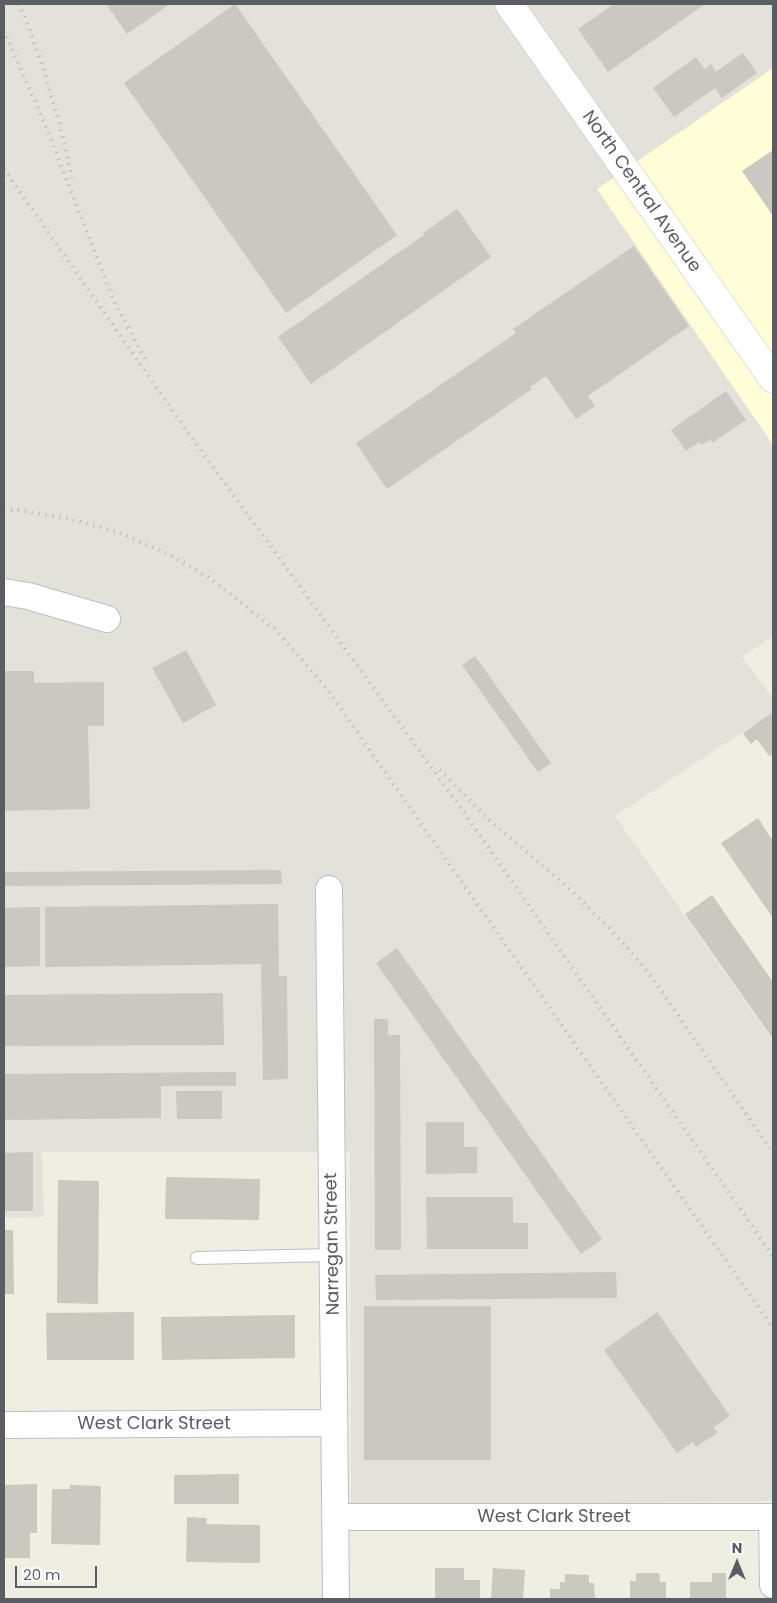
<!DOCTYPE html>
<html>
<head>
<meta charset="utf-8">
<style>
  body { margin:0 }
  #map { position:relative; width:777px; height:1603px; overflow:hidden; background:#efeee2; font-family:Poppins,sans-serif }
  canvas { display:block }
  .frame { position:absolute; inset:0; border:5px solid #5b5d64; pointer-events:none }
  .north { position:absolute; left:712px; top:1538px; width:50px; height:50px; -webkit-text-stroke:4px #fff; paint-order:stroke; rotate:0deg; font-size:14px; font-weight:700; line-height:20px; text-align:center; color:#5b5d64 }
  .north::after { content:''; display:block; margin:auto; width:18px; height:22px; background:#5b5d64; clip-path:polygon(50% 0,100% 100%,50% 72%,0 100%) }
  .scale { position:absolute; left:15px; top:1566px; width:82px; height:22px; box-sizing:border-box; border:2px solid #5b5d64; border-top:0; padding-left:6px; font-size:15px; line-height:18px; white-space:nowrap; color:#5b5d64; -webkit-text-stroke:4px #fff; paint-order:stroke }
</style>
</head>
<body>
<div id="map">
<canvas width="777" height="1603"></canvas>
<div class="frame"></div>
<div class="north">N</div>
<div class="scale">20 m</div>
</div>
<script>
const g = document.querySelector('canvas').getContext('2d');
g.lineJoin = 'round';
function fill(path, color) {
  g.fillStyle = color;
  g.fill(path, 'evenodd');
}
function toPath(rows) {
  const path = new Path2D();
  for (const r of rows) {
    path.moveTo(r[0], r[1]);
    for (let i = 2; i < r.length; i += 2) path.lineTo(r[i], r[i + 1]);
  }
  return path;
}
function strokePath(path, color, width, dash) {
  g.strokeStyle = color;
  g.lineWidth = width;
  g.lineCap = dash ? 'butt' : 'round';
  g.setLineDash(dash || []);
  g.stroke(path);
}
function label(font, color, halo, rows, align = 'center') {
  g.font = font + ' Poppins,sans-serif';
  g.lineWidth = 5;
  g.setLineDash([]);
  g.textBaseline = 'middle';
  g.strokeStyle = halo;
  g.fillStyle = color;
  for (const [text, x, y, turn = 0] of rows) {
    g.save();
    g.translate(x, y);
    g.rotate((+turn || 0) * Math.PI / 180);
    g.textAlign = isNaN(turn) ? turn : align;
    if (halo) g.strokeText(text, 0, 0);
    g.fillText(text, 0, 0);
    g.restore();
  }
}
const commercial = toPath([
  [773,68,773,445,596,188]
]);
const industrial = toPath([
  [4,4,773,4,773,68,597,189,773,445,773,636,742,657,773,698,773,712,615,816,773,1041,773,1501,351,1506,350,1152,42,1152,44,1217,4,1218]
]);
const building = toPath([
  [106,4,170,4,127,34],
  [235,4,397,235,286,313,124,83],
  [614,4,705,4,608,72,578,29],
  [743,53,757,73,722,98,715,88,674,117,653,88,696,57,705,69,711,64,716,72],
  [773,150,773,216,742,171],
  [457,209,491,257,311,384,278,337,421,237,424,235,423,233],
  [634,246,689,326,588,396,595,406,576,419,546,376,530,387,532,389,387,489,356,443,516,333,513,329],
  [726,391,746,420,712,443,711,439,702,445,699,442,686,451,671,430],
  [186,650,216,705,183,723,152,668],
  [475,656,551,763,538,772,462,665],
  [4,671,34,671,34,683,104,682,104,726,88,726,90,809,4,811],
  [773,712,773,754,769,756,757,739,751,744,743,733],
  [758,818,773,841,773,918,721,843],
  [281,870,282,884,4,886,4,872],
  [712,895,773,982,773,1039,685,914],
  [278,904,279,976,287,976,288,1079,263,1080,261,964,45,967,45,907],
  [40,907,40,966,4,967,4,908],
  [397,948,602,1239,581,1254,376,963],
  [223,993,224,1045,4,1046,4,995],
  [374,1019,388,1019,388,1035,400,1035,401,1250,375,1250],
  [236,1072,236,1086,161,1086,161,1118,4,1120,4,1074],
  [176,1091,222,1091,222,1119,177,1119],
  [426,1122,464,1122,464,1147,477,1147,477,1173,426,1174],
  [33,1152,33,1211,4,1211,4,1153],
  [166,1177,260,1179,259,1220,165,1219],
  [58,1180,99,1181,98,1304,57,1303],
  [426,1197,513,1197,513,1223,528,1223,528,1249,427,1249],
  [4,1230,13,1230,14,1294,4,1294],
  [616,1272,617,1298,376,1300,375,1275],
  [364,1306,491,1306,491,1460,364,1460],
  [134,1312,134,1360,47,1360,46,1313],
  [657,1312,730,1416,714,1427,717,1433,696,1447,693,1442,677,1453,604,1350],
  [295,1315,295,1358,162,1360,161,1317],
  [239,1474,239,1504,174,1504,174,1475],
  [37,1484,37,1533,30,1533,30,1558,4,1558,4,1485],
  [70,1485,101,1486,100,1545,51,1544,52,1489,70,1489],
  [187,1517,207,1518,206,1524,260,1525,260,1563,186,1562],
  [435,1568,464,1568,464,1580,480,1580,480,1599,435,1599],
  [493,1568,525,1570,523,1599,491,1599],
  [636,1573,659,1573,660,1582,666,1582,666,1599,630,1599,630,1581,636,1581],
  [712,1573,726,1573,726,1599,690,1599,690,1582,712,1582],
  [565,1574,589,1575,589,1583,594,1583,595,1599,550,1599,550,1589,560,1589,560,1582,565,1582]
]);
const lane = toPath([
  [197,1258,333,1255]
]);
const street = toPath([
  [4,592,28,596,107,619],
  [329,889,336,1599],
  [4,1425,334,1423],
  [335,1517,773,1517],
  [772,1517,773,1585]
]);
const secondary = toPath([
  [509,4,773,379]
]);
const rail = toPath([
  [18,4,25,17,43,67,60,126,72,178],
  [4,30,46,127,115,304,148,364],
  [4,169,189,434,458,804,773,1256],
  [4,509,18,510,70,519,118,532,164,552,210,578,275,629,327,689,773,1328],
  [440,770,486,817,572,891,615,934,651,976,773,1153]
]);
const streetNames = [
  ["North Central Avenue",641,192,55],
  ["Narregan Street",333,1244,-91],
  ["West Clark Street",154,1424],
  ["West Clark Street",554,1517]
];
fill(commercial, '#fffed7');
fill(industrial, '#e2e1da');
fill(building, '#c9c9bf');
strokePath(lane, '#bdbec5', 14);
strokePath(street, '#bdbec5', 28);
strokePath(secondary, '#bdbfc7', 29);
strokePath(lane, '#fff', 12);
strokePath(street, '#fff', 26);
strokePath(secondary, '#fff', 28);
strokePath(rail, '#b6b6b7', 4, [1, 6]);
label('18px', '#5b5d64', '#fff', streetNames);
</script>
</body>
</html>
